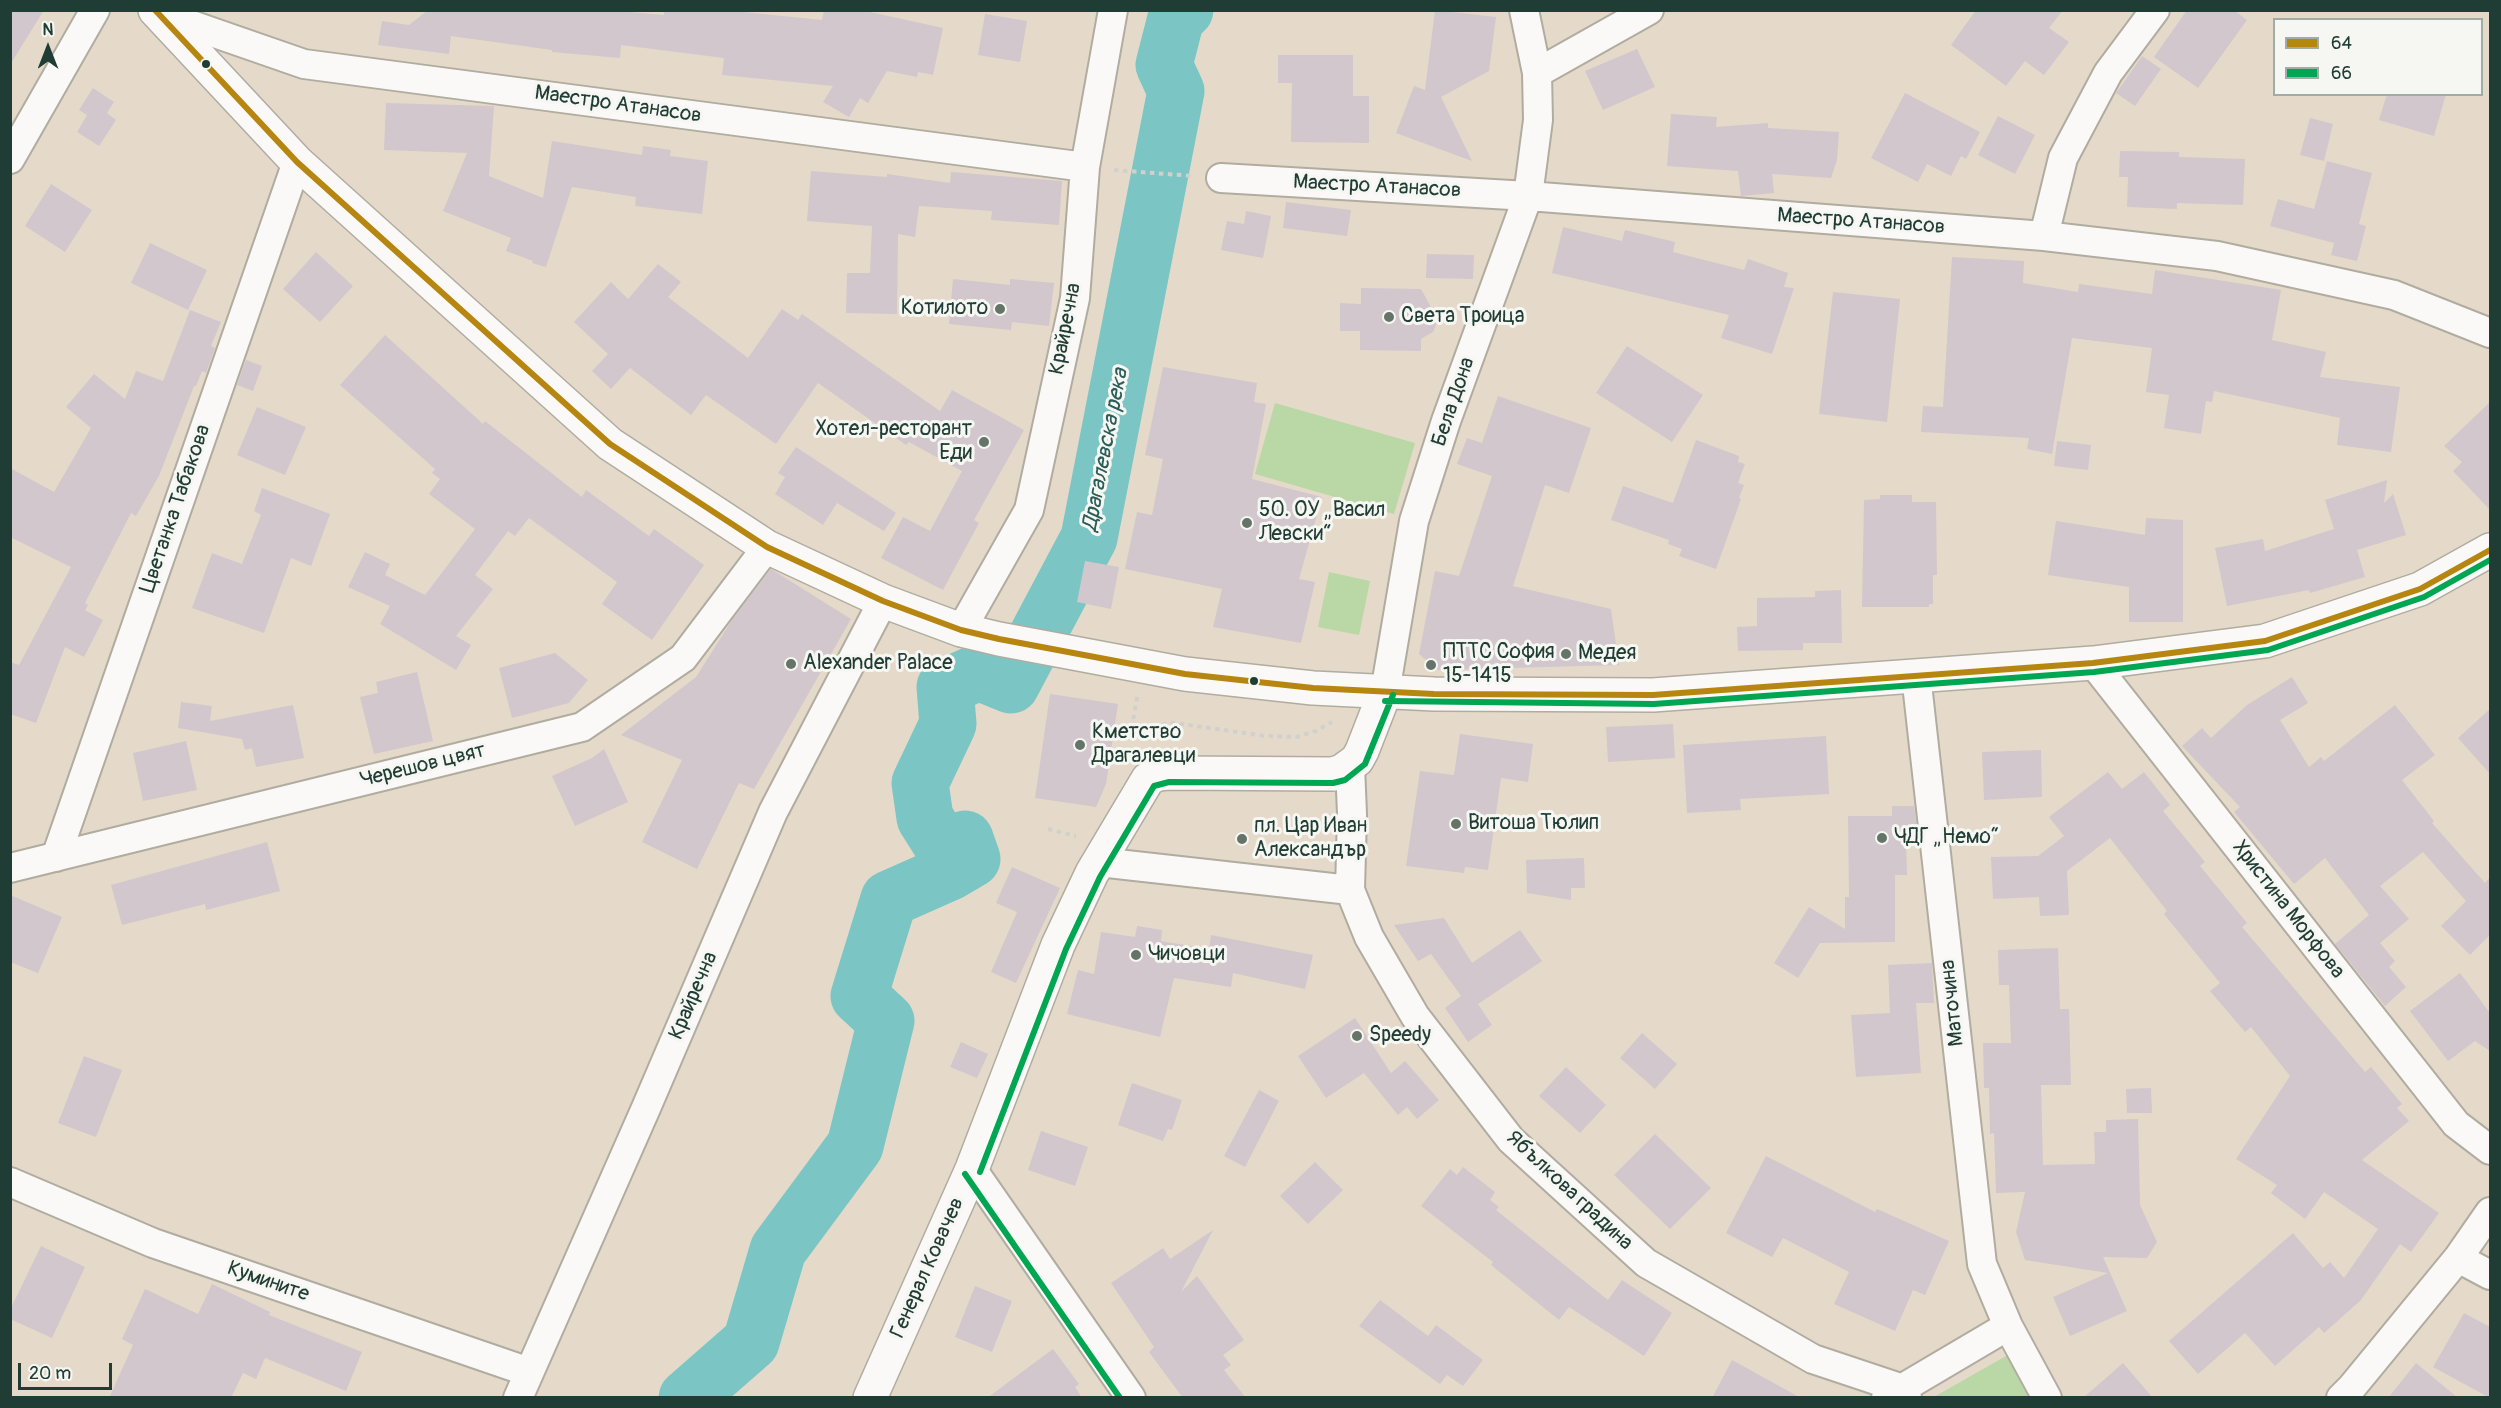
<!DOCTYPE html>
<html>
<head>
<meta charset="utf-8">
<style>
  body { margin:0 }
  #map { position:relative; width:2501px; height:1408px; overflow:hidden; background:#e5dac9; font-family:Pangolin,sans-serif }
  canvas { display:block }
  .frame { position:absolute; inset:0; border:12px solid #1f3d34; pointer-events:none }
  .legend { position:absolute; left:2273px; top:18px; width:210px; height:78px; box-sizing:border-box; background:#f6f6f2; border:2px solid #a0aca6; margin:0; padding:8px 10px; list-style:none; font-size:18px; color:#1f3d34 }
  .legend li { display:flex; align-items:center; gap:12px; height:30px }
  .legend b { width:30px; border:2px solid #a0aca6 }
  .north { position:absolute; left:18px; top:18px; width:60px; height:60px; -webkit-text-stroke:4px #f6f6f2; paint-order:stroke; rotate:0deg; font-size:16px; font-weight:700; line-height:24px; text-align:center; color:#1f3d34 }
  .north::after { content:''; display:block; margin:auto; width:21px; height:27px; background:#1f3d34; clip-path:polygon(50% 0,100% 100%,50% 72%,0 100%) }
  .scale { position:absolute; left:18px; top:1363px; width:94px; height:27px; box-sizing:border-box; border:3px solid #1f3d34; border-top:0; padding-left:8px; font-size:18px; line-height:21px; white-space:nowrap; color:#1f3d34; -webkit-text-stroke:4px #f6f6f2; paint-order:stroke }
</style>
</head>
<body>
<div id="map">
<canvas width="2501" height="1408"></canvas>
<div class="frame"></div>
<ul class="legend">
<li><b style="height:8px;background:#b68610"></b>64</li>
<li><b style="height:8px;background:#00a651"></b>66</li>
</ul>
<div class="north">N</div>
<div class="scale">20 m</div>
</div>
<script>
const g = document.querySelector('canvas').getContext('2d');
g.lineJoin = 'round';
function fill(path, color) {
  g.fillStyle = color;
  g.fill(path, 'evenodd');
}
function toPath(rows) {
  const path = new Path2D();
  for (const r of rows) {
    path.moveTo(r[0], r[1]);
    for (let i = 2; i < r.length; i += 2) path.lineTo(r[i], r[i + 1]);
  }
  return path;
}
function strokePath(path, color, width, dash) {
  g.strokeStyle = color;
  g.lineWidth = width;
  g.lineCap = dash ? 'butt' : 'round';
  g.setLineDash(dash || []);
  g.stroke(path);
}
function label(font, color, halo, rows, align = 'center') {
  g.font = font + ' Pangolin,sans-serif';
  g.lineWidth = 6;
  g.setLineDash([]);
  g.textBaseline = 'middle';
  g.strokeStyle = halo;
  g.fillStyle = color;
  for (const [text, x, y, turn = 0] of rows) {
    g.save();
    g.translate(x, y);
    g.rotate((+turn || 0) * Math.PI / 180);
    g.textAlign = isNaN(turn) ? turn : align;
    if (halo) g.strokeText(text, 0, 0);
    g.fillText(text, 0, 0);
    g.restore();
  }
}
const green = toPath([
  [1275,403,1415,443,1394,514,1255,474],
  [1329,572,1370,581,1359,635,1318,627],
  [2013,1352,2039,1398,1932,1398]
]);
const river = toPath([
  [687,1398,751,1342,778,1250,855,1146,886,1021,859,996,889,899,950,872,972,859,965,839,942,845,925,818,920,783,948,724,945,687,979,672,1011,685,1089,538,1176,91,1164,65,1176,18,1185,10]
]);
const building = toPath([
  [10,10,44,10,10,65],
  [428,10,608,10,664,15,664,10,724,10,822,20,824,10,861,10,943,28,933,75,918,72,917,77,887,71,868,103,860,98,849,117,823,102,833,86,722,75,724,58,621,45,620,58,552,52,552,50,451,36,449,54,378,45,382,21,409,25],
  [1435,10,1496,17,1489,71,1441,97,1472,161,1396,133,1414,86,1425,90],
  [1976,10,2063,10,2049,28,2069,42,2044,75,2025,61,2006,86,1951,45],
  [2187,10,2234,10,2247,20,2198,88,2154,57],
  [985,14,1027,21,1020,62,978,55],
  [1637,49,1655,87,1603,110,1585,71],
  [1278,55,1353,55,1353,96,1369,96,1369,143,1291,142,1292,83,1278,83],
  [2142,56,2161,69,2135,106,2116,93],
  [93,88,114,102,107,113,116,120,99,146,77,132,87,115,79,110],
  [1905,93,1980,132,1966,159,1961,156,1951,176,1927,164,1918,182,1871,158],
  [2387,94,2446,94,2434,136,2379,120],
  [386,103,494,106,489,176,543,198,552,141,642,155,643,146,671,150,670,156,708,161,702,214,635,206,636,197,572,187,546,267,532,263,533,261,506,251,511,238,443,211,467,153,384,150],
  [1671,114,1717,117,1716,127,1768,123,1768,128,1839,132,1837,160,1831,178,1772,174,1774,193,1741,196,1738,171,1667,166],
  [1998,116,2035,135,2015,174,1978,155],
  [2310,118,2333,124,2324,161,2300,155],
  [2120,151,2179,152,2179,157,2245,159,2243,205,2177,203,2177,209,2127,207,2128,177,2119,177],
  [2327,161,2372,173,2359,224,2366,226,2357,261,2331,255,2334,243,2270,226,2278,199,2314,209],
  [811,171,887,177,887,174,950,183,951,172,1062,181,1059,225,991,220,992,211,919,206,915,237,898,234,897,314,846,313,847,273,870,273,872,226,807,221],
  [51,184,92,210,65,252,25,226],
  [1286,202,1351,210,1347,236,1283,228],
  [1246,211,1271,216,1263,258,1221,250,1227,221,1244,224],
  [1563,227,1622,241,1625,230,1675,242,1673,252,1744,270,1748,259,1788,273,1784,287,1794,288,1772,354,1721,338,1729,315,1552,273],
  [150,243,207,270,188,310,131,283],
  [316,252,353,286,320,322,283,289],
  [1427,254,1474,255,1473,279,1426,278],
  [1952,257,2024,261,2023,283,2078,292,2079,284,2152,294,2155,270,2281,290,2272,340,2326,352,2320,377,2400,387,2391,452,2337,445,2340,418,2214,391,2212,402,2206,401,2201,434,2164,428,2169,395,2146,392,2152,348,2072,338,2052,454,2027,449,2029,438,1921,432,1923,406,1943,407],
  [658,264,681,282,668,297,748,358,782,309,798,320,802,314,940,411,952,390,1024,430,974,520,979,523,943,590,881,558,903,517,930,531,962,471,909,442,906,445,818,383,776,444,706,395,691,415,630,368,611,389,592,371,608,354,574,322,611,282,628,299],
  [953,279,1010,285,1010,279,1054,283,1049,326,1012,322,1011,330,949,324],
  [1361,288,1421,289,1438,320,1433,332,1421,339,1421,351,1360,350,1360,331,1340,331,1340,303,1361,304],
  [1833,292,1900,299,1887,422,1819,414],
  [190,310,221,322,211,346,215,348,206,373,202,371,196,386,194,386,159,476,136,516,131,513,85,603,88,605,85,610,103,620,84,657,65,647,36,723,10,714,10,662,19,665,71,567,10,537,10,468,54,492,91,428,66,407,94,374,125,399,136,371,163,381],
  [385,335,483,424,485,421,582,497,586,490,649,536,654,529,704,565,652,640,602,604,617,582,529,518,515,536,508,531,475,575,493,589,456,636,471,645,456,670,380,624,390,606,348,587,365,552,390,564,385,575,425,595,475,529,429,494,440,479,432,473,435,469,340,385],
  [1627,346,1703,395,1672,442,1596,393],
  [246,360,262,366,253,391,237,385],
  [1163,367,1257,383,1254,402,1266,404,1252,479,1322,497,1299,579,1315,582,1301,643,1213,627,1222,589,1125,569,1137,512,1152,515,1163,459,1145,455],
  [1498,396,1591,428,1569,493,1545,485,1513,586,1611,609,1619,665,1438,670,1419,654,1435,571,1459,576,1492,476,1457,464,1467,438,1482,443],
  [2490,402,2490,510,2453,471,2462,462,2444,446],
  [257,407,306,427,285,475,237,455],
  [1696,440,1739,456,1738,462,1745,464,1738,483,1744,485,1739,498,1741,499,1716,569,1679,556,1682,549,1668,544,1669,540,1611,520,1623,486,1673,503],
  [2057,441,2091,445,2088,470,2054,466],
  [796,447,896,513,884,531,837,503,823,525,775,494,785,477,778,473],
  [2387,480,2384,503,2393,494,2406,535,2357,550,2365,577,2310,593,2309,590,2227,606,2215,548,2263,539,2265,551,2334,529,2325,500],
  [262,488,330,514,311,566,291,558,264,633,192,608,212,553,242,564,261,515,254,511],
  [1880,495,1912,495,1912,502,1936,502,1937,575,1933,575,1933,604,1929,604,1929,607,1862,607,1864,500,1880,499],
  [2146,518,2183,520,2183,622,2129,622,2129,587,2048,575,2056,521,2145,535],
  [1085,561,1119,567,1111,609,1077,602],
  [771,569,851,619,754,789,739,783,697,869,642,842,682,760,621,735,696,677,732,620],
  [1841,590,1842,643,1803,643,1803,650,1738,651,1737,627,1757,626,1757,598,1815,597,1815,591],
  [555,653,588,680,569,703,512,718,499,668],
  [417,672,433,741,374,754,360,697,378,693,376,682],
  [2292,677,2308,703,2280,720,2309,767,2321,757,2324,761,2395,705,2435,755,2402,780,2434,821,2432,823,2485,883,2490,877,2490,935,2470,955,2441,926,2466,901,2423,852,2380,886,2409,919,2380,943,2395,961,2389,967,2406,987,2385,1006,2335,944,2369,915,2325,858,2294,884,2234,812,2240,807,2182,746,2202,728,2211,738,2247,705],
  [1050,694,1118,704,1106,784,1096,807,1035,798],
  [181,702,212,706,210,721,293,705,304,758,256,767,252,748,245,750,242,739,178,728],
  [2490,709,2490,774,2458,738],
  [1673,724,1675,758,1608,762,1606,727],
  [1460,734,1533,744,1528,782,1501,778,1488,870,1465,867,1464,873,1406,866,1420,771,1454,775],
  [1826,736,1829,794,1740,799,1741,810,1687,813,1683,745],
  [186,741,197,790,143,801,133,753],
  [604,749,628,802,575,826,552,776,592,758],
  [2041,750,2042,797,1984,800,1982,752],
  [2108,772,2122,789,2144,772,2170,805,2163,811,2205,862,2200,866,2247,923,2242,927,2365,1072,2371,1067,2402,1104,2397,1108,2409,1121,2362,1160,2439,1213,2411,1252,2400,1244,2361,1300,2324,1333,2319,1327,2275,1366,2245,1333,2198,1374,2169,1341,2293,1233,2323,1268,2330,1262,2344,1278,2378,1229,2324,1192,2305,1219,2271,1193,2277,1185,2236,1159,2290,1076,2251,1027,2245,1032,2210,991,2220,983,2164,914,2167,911,2110,838,2067,871,2069,915,2040,916,2039,897,1993,899,1991,857,2038,856,2064,836,2049,817],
  [1892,806,1914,806,1916,821,1916,841,1906,841,1907,875,1895,875,1895,942,1820,943,1798,978,1774,963,1809,907,1845,929,1845,897,1849,897,1848,816,1892,816],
  [267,842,280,891,206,910,205,904,122,925,111,885],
  [1584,858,1585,888,1571,888,1571,900,1527,893,1526,860],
  [1012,867,1060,888,1016,983,991,972,1017,912,996,903],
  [10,895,62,917,38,973,10,962],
  [1444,918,1472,963,1520,930,1542,961,1478,1004,1492,1025,1468,1042,1445,1008,1461,996,1431,954,1418,961,1394,925],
  [1137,926,1162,930,1161,941,1209,949,1211,935,1313,955,1305,989,1233,973,1231,987,1174,978,1160,1037,1067,1014,1078,970,1094,974,1101,932,1135,937],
  [2058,948,2060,1009,2069,1009,2071,1085,2041,1085,2043,1165,2095,1164,2094,1132,2106,1132,2106,1120,2138,1119,2140,1205,2157,1242,2147,1258,2103,1257,2127,1311,2070,1336,2053,1297,2108,1273,2025,1260,2016,1232,2025,1192,1996,1193,1994,1133,1990,1134,1989,1088,1984,1088,1983,1043,2011,1043,2009,985,1999,985,1998,950],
  [1932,963,1934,1003,1916,1003,1921,1073,1856,1077,1851,1015,1890,1013,1888,965],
  [2460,973,2490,1013,2490,1051,2475,1041,2448,1061,2410,1011],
  [1355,1018,1391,1073,1405,1061,1439,1100,1417,1119,1407,1107,1398,1115,1364,1073,1326,1098,1298,1056],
  [1642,1033,1677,1064,1655,1089,1620,1058],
  [961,1042,988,1054,977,1078,950,1067],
  [84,1056,122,1070,96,1137,58,1123],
  [1566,1067,1606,1105,1580,1133,1539,1096],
  [1132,1083,1182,1100,1172,1130,1168,1129,1163,1141,1118,1125],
  [2151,1088,2152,1113,2127,1113,2126,1089],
  [1259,1090,1279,1101,1245,1167,1224,1156],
  [1041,1131,1088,1147,1075,1186,1028,1170],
  [1655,1134,1711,1188,1670,1229,1614,1175],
  [1766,1156,1875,1212,1877,1209,1949,1241,1925,1295,1913,1290,1895,1331,1834,1304,1849,1272,1783,1238,1772,1257,1726,1233],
  [1315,1162,1343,1190,1308,1224,1280,1196],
  [1463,1167,1495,1192,1490,1200,1499,1207,1496,1210,1608,1300,1622,1280,1672,1313,1644,1356,1569,1307,1559,1320,1491,1265,1493,1262,1421,1206,1450,1169,1457,1175],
  [1213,1230,1181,1292,1197,1276,1244,1340,1223,1355,1231,1365,1224,1370,1246,1398,1183,1398,1149,1352,1154,1347,1111,1283,1163,1248,1170,1259],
  [41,1246,85,1267,52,1338,10,1319,10,1310],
  [212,1284,270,1312,269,1315,362,1352,346,1391,265,1358,256,1379,243,1373,231,1398,109,1398,133,1345,122,1339,145,1289,198,1314],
  [975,1286,1012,1301,992,1352,955,1337],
  [1380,1300,1428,1336,1436,1325,1483,1360,1463,1386,1447,1375,1440,1384,1359,1326],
  [2464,1313,2490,1327,2490,1398,2433,1367],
  [1053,1349,1079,1384,1075,1387,1082,1398,987,1398],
  [1732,1360,1801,1398,1712,1398],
  [2123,1363,2153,1398,2083,1398],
  [2416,1363,2458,1398,2388,1398]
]);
const path = toPath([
  [1114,170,1193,176],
  [1137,697,1132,727,1154,731,1168,722,1265,736,1296,737,1316,731,1332,722],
  [1048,829,1076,836]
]);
const street = toPath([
  [157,13,304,64,1085,167],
  [1537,73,1649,10],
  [10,159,95,10],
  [1221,178,1528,196,2044,236,2217,256,2394,295,2490,333],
  [2044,236,2063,158,2108,73,2155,10],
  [961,630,1029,510,1075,298,1085,167,1113,10],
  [2093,663,2456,1124,2490,1150],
  [1916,675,1982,1264,2008,1326,2047,1398],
  [1385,692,1414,521,1446,421,1528,196,1538,120,1537,73,1524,10],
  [1350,766,1352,814,1350,890,1369,937,1415,1016,1511,1140,1646,1263,1813,1359,1903,1389,1907,1398],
  [56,857,297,162],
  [1099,862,1350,890],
  [10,868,582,727,683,658,767,547],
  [972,1169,1131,1398],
  [10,1182,153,1243,529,1372],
  [2458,1258,2490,1275],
  [518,1398,646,1108,773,812,883,601],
  [1886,1398,2008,1326],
  [2341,1398,2352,1387,2458,1258,2490,1212]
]);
const secondary = toPath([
  [155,10,297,162,610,444,767,547,883,601,961,630,999,639,1185,674,1313,688,1434,694,1653,695,2093,663,2265,641,2420,589,2490,550],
  [870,1398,972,1169,1058,945,1092,873,1148,779,1158,774,1169,773,1333,774,1342,771,1357,760,1362,751,1385,692]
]);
const bus1 = toPath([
  [155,10,297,162,610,444,767,547,883,601,961,630,999,639,1185,674,1313,688,1434,694,1653,695,2093,663,2265,641,2420,589,2490,550]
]);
const bus2 = toPath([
  [1385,701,1654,704,2094,672,2268,650,2424,597,2490,560],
  [980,1172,1066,949,1100,877,1154,786,1169,782,1333,783,1345,780,1365,764,1393,695],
  [965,1174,1120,1398]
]);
const markers = [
  [206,64,5,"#1f3d34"],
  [1000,309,6,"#647468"],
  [1389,317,6,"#647468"],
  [984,442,6,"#647468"],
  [1247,523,6,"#647468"],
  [1566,654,6,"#647468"],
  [791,664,6,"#647468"],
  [1431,665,6,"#647468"],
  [1254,681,5,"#1f3d34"],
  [1080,745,6,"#647468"],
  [1456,824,6,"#647468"],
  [1882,838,6,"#647468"],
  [1242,839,6,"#647468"],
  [1136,955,6,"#647468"],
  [1357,1036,6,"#647468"]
];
const streetNames = [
  ["Маестро Атанасов",618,105,8],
  ["Маестро Атанасов",1377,187,3],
  ["Маестро Атанасов",1861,222,4],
  ["Крайречна",1066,329,-79],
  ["Бела Дона",1454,402,-71],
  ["Цветанка Табакова",176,509,-71],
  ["Черешов цвят",423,766,-14],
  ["Христина Морфова",2288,910,52],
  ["Крайречна",694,996,-67],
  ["Маточина",1953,1003,-96],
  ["Ябълкова градина",1569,1191,43],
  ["Генерал Ковачев",928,1268,-66],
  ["Кумините",268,1282,19]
];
const poiNames = [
  ["Котилото",988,309,"right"],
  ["Света Троица",1401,317],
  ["Хотел-ресторант",972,430,"right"],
  ["Еди",972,454,"right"],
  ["50. ОУ „Васил",1259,511],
  ["Левски“",1259,535],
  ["ПТТС София",1443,653],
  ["15-1415",1443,677],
  ["Медея",1578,654],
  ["Alexander Palace",803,664],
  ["Кметство",1092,733],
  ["Драгалевци",1092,757],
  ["Витоша Тюлип",1468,824],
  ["пл. Цар Иван",1254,827],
  ["Александър",1254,851],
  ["ЧДГ „Немо“",1894,838],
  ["Чичовци",1148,955],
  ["Speedy",1369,1036]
];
const waterNames = [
  ["Драгалевска река",1106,450,-79]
];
fill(green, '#bad7a6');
strokePath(river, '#7bc6c5', 57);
fill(building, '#d2c7cc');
strokePath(street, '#b0aca0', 32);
strokePath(secondary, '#b0aca0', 36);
strokePath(path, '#d1d0cc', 4, [4.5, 4.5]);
strokePath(street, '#fbf9f7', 28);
strokePath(secondary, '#fbf9f7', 33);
strokePath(bus1, '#b68610', 6);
strokePath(bus2, '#00a651', 6);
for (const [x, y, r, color] of markers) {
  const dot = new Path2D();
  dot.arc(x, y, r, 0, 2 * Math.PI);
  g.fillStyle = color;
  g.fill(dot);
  strokePath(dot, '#f6f6f2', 2);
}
label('21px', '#1f3d34', '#f6f6f2', streetNames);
label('21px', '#1f3d34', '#f6f6f2', poiNames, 'left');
label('italic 22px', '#2b5d58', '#f6f6f2', waterNames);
</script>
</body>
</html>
